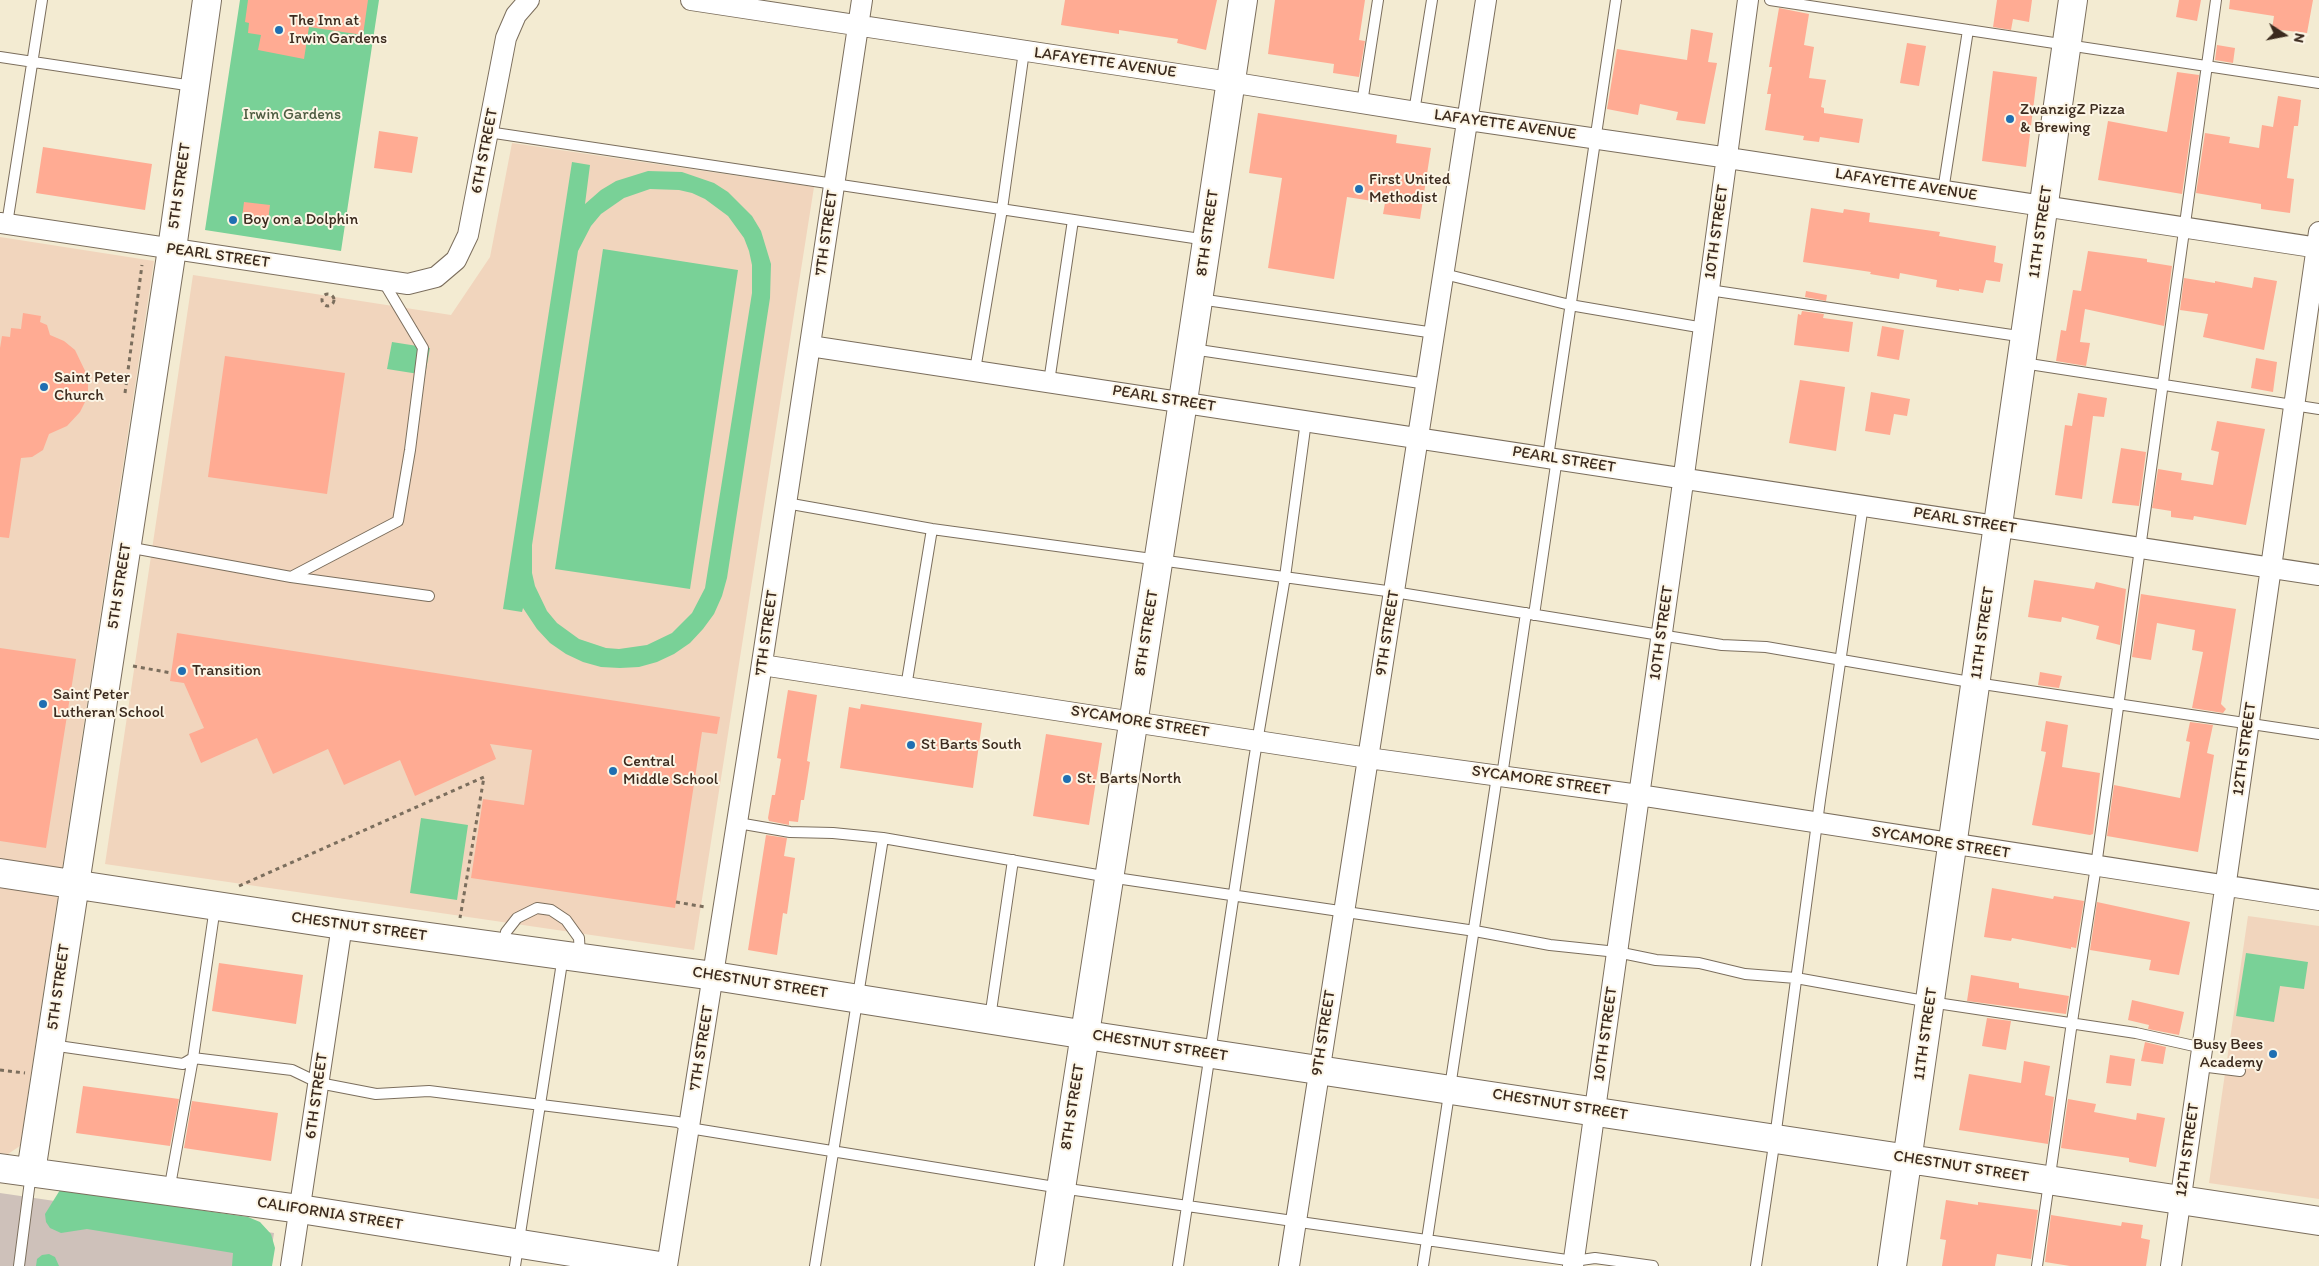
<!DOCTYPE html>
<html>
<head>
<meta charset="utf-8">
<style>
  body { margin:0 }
  #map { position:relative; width:2319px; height:1266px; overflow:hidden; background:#f3ebd2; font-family:Itim,sans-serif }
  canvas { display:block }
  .north { position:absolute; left:2259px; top:10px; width:50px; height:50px; -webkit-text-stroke:4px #fcf5e5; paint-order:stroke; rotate:101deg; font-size:14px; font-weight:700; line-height:20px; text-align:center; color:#3b2a1e }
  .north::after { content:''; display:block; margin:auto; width:18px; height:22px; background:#3b2a1e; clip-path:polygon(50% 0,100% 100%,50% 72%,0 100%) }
</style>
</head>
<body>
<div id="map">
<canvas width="2319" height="1266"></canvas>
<div class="north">N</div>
</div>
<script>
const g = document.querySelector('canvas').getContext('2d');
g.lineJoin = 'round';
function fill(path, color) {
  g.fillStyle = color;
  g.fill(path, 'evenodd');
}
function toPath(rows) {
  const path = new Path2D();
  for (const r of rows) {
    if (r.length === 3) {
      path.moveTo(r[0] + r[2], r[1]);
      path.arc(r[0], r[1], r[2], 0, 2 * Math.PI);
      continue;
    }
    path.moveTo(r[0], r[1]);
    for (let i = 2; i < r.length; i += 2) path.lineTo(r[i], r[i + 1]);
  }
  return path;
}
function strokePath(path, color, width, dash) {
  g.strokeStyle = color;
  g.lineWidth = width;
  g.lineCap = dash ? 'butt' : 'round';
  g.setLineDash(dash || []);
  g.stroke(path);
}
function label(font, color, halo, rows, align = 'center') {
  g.font = font + ' Itim,sans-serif';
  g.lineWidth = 4;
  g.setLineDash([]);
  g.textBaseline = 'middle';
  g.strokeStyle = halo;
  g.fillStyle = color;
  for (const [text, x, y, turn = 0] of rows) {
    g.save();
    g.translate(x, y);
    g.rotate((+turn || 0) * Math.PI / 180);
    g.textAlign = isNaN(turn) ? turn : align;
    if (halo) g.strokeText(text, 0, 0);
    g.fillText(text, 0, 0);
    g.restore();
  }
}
const built = toPath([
  [512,143,814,187,694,950,105,864,193,275,451,315,490,257],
  [0,237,154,261,20,1146,8,1154,0,1153],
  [2248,916,2319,926,2319,1199,2209,1183]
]);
const industrial = toPath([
  [0,1193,274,1233,269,1266,0,1266]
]);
const green = toPath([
  [240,0,379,0,341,251,205,230],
  [572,162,590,165,585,204,601,190,616,181,648,171,682,172,714,183,728,192,752,216,761,231,771,264,770,298,727,578,722,596,714,614,703,629,690,643,674,654,657,662,639,667,620,668,601,667,583,662,566,654,550,643,537,629,523,608,522,612,503,609],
  [650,189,679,190,692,193,705,199,728,216,744,238,749,251,752,265,752,293,705,588,692,613,672,633,647,645,619,649,606,648,579,639,557,623,547,611,535,586,532,573,532,545,578,251,591,226,601,214,624,198],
  [603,249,738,270,690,589,555,569],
  [392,342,430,348,425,375,387,369],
  [421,818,468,825,457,900,410,893],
  [2246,953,2308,962,2304,989,2280,986,2274,1022,2236,1016],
  [60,1190,248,1217,260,1222,271,1234,275,1248,272,1266,232,1266,233,1253,87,1229,61,1233,50,1228,46,1222,45,1214],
  [49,1254,55,1257,59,1266,36,1266,37,1259,42,1255]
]);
const building = toPath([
  [248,0,368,0,363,35,309,27,304,59,258,50,261,35,248,33,249,23,245,22],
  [1065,0,1217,0,1206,50,1177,43,1178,39,1119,30,1119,34,1061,25],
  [1275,0,1365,0,1359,40,1365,41,1359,77,1333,73,1334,64,1268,54],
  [1997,0,2032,0,2029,22,2013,19,2011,30,1993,27],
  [2179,0,2201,0,2197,21,2176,17],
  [2230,0,2313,0,2307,33,2272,29,2274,16,2229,9],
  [1779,8,1809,14,1804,45,1814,47,1809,78,1826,80,1821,107,1824,108,1824,113,1863,119,1859,143,1820,137,1819,142,1803,140,1804,136,1765,130,1771,94,1767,94,1772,67,1769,67],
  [1691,29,1713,33,1708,62,1717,63,1705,124,1676,120,1678,112,1640,104,1638,115,1607,109,1617,49,1687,60],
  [1907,43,1926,46,1919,86,1900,83],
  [2217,45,2235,48,2233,63,2215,60],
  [1993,71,2037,77,2026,167,1982,161],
  [2177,72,2199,75,2182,194,2098,180,2108,121,2167,132],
  [2278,96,2301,100,2298,126,2294,126,2287,178,2294,179,2290,213,2261,209,2261,204,2196,193,2205,133,2230,137,2229,143,2259,148,2262,125,2273,127],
  [1258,113,1397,135,1396,143,1431,148,1420,219,1383,214,1385,203,1347,197,1334,279,1268,268,1282,178,1249,173],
  [379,131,418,137,412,173,374,168],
  [43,147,152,164,145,210,36,193],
  [244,202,270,205,268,221,242,218],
  [1811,208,1843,213,1844,209,1870,213,1869,222,1940,232,1939,236,1996,246,1994,262,2003,264,2000,282,1986,280,1983,293,1959,289,1959,291,1936,287,1937,280,1900,273,1899,279,1870,274,1871,272,1803,262],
  [2088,251,2147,259,2147,262,2172,266,2164,326,2085,309,2080,342,2090,343,2086,366,2056,361,2061,330,2066,331,2073,290,2081,291],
  [2254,277,2277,281,2264,350,2203,337,2208,314,2180,310,2184,278,2215,283,2215,281,2252,288],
  [1806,291,1827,295,1826,301,1805,297],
  [1802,311,1824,314,1823,318,1853,322,1849,352,1794,345,1798,314,1801,315],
  [23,313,41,316,40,322,47,325,50,335,64,341,75,350,88,377,88,396,80,412,67,426,49,434,43,450,32,457,21,458,9,538,0,537,0,348,2,336,10,337,11,328,21,329],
  [1882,326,1904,330,1899,360,1877,356],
  [225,356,345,373,327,494,208,477],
  [2256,358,2277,362,2273,392,2251,388],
  [1800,380,1845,387,1836,451,1789,443],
  [1871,392,1910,399,1907,416,1894,414,1890,435,1865,431],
  [2078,393,2107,398,2104,417,2093,416,2082,499,2055,495,2065,425,2072,426],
  [2217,421,2265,429,2246,525,2194,516,2193,520,2171,517,2171,511,2152,508,2158,469,2182,473,2181,480,2213,485,2219,452,2211,450],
  [2121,448,2146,452,2139,506,2112,503],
  [2034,580,2094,589,2096,582,2126,589,2120,645,2096,639,2099,626,2062,617,2061,622,2028,617],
  [2141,594,2236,609,2221,704,2226,709,2223,713,2192,708,2203,652,2192,650,2195,630,2157,623,2151,660,2132,657],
  [177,633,720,717,717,734,702,732,675,908,471,878,483,799,524,805,532,750,490,744,496,759,415,796,400,760,344,785,328,749,273,774,257,738,201,763,189,734,204,728,184,683,170,681],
  [0,648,76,659,46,848,0,841],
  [2040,672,2062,676,2059,688,2038,685],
  [788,690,817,695,807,761,810,762,804,800,801,800,798,822,789,821,789,825,769,821,768,818,772,795,775,795,781,759,777,758],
  [861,704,982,723,973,788,840,768,849,707,860,709],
  [2046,721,2068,725,2062,767,2100,773,2093,834,2090,835,2032,825,2046,752,2041,751],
  [2190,722,2213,725,2207,753,2214,755,2198,852,2107,836,2114,785,2180,798,2190,742,2186,741],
  [1046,734,1102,743,1089,825,1033,816],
  [766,835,787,838,784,856,795,858,787,914,783,913,777,955,748,950],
  [1992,888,2053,899,2054,896,2084,901,2076,948,2071,947,2071,949,2012,938,2011,941,1984,937],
  [2097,902,2190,922,2179,975,2149,970,2151,960,2090,950],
  [219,963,303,975,296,1024,212,1011],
  [1971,975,2019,983,2019,988,2069,996,2066,1014,1967,1001],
  [2132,1000,2184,1012,2179,1035,2148,1029,2149,1025,2128,1020],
  [1987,1018,2011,1021,2006,1050,1982,1046],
  [2145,1042,2166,1047,2163,1064,2141,1061],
  [2110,1055,2135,1059,2131,1086,2106,1083],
  [2024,1061,2050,1066,2045,1095,2054,1097,2048,1144,1959,1130,1969,1074,2021,1083],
  [83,1086,179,1099,170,1146,76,1133],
  [2068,1099,2096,1104,2094,1112,2136,1120,2137,1113,2165,1118,2156,1167,2129,1162,2129,1158,2061,1148],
  [192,1101,278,1113,271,1161,184,1148],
  [1946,1200,1978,1205,1978,1202,2038,1210,2031,1259,1997,1254,1995,1266,1942,1266,1946,1240,1940,1239],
  [2051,1215,2121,1226,2122,1222,2143,1225,2141,1238,2150,1240,2146,1266,2070,1266,2045,1262]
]);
const path = toPath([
  [328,300,6],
  [125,393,142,265],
  [133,666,171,673],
  [239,886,484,777,460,918],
  [676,902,705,907],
  [0,1070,25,1073]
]);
const lane = toPath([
  [1770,0,2319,83],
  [0,57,193,86],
  [1362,103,1378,0],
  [1414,112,1432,0],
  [488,132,1207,240],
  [1943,191,1968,30],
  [7,224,42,0],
  [1444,274,1570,305,1704,328],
  [1709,290,2025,337],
  [1199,299,1435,333],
  [1192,349,1427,384],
  [2023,363,2319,409],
  [975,370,1002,209,1024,51],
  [1049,382,1073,220],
  [1548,457,1616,0],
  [786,503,932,529,1394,592,1722,645,1766,647,1976,683,2319,734],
  [127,547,291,577,429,596],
  [291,577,398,521,410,450,423,348,383,281],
  [1534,615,1557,458],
  [906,687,932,529],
  [1502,776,1526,613],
  [738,823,790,832,833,833,883,838,1109,877,1475,931,1550,945,1617,952,1656,960,1699,963,1745,974,1796,978,1930,1002,2136,1033,2203,1048],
  [504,947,506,932,517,918,537,908,551,910,566,920,579,938,580,956],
  [990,1018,1013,860],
  [51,1045,183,1064,193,1058,292,1070,319,1083,376,1094,429,1091,678,1122,689,1128,1061,1188,1574,1261,1595,1258,1653,1266],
  [2200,1066,2240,1071],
  [169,1191,193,1058,215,907],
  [19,1266,31,1173],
  [515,1266,563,956],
  [815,1266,883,838],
  [1178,1266,1254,760,1285,577,1306,421],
  [1423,1266,1497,776],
  [1756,1266,1775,1138,1820,800,1863,505],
  [2037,1266,2072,1022,2096,866,2216,0]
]);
const street = toPath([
  [691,0,1217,80,1467,120,1715,156,2319,248],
  [0,223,408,284,436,277,456,260,468,235,506,38,516,15,529,0],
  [810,346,2319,575],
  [762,665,1368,758,1639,795,2319,900],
  [291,1266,342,925],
  [667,1266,759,683,862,0],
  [1289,1266,1486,0],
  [1573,1266,1681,497,1748,0],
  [2171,1266,2319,232]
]);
const secondary = toPath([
  [0,873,342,925,714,976,1106,1038,2319,1221],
  [0,1168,300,1209,660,1266],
  [31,1172,172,249,207,0],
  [1049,1266,1180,421,1243,0],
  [1892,1266,2073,0]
]);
const markers = [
  [279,30,5,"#1f6fb2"],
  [2010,119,5,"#1f6fb2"],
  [1359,189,5,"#1f6fb2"],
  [233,220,5,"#1f6fb2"],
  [44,387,5,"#1f6fb2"],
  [182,671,5,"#1f6fb2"],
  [43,704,5,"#1f6fb2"],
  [911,745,5,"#1f6fb2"],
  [613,771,5,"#1f6fb2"],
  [1067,779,5,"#1f6fb2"],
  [2273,1054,5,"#1f6fb2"]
];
const poiNames = [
  ["The Inn at",289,21],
  ["Irwin Gardens",289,39],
  ["ZwanzigZ Pizza",2020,110],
  ["& Brewing",2020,128],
  ["First United",1369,180],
  ["Methodist",1369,198],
  ["Boy on a Dolphin",243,220],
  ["Saint Peter",54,378],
  ["Church",54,396],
  ["Transition",192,671],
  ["Saint Peter",53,695],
  ["Lutheran School",53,713],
  ["St Barts South",921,745],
  ["Central",623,762],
  ["Middle School",623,780],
  ["St. Barts North",1077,779],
  ["Busy Bees",2263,1045,"right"],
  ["Academy",2263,1063,"right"]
];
const streetNames = [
  ["LAFAYETTE AVENUE",1105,63,8],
  ["LAFAYETTE AVENUE",1505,125,8],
  ["6TH STREET",485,151,-79],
  ["LAFAYETTE AVENUE",1906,185,9],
  ["5TH STREET",180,186,-82],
  ["10TH STREET",1717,232,-82],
  ["11TH STREET",2041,232,-82],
  ["7TH STREET",827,233,-82],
  ["8TH STREET",1208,233,-82],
  ["PEARL STREET",218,256,8],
  ["PEARL STREET",1164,399,9],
  ["PEARL STREET",1564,460,9],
  ["PEARL STREET",1965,521,9],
  ["5TH STREET",120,586,-81],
  ["7TH STREET",767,633,-82],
  ["8TH STREET",1147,633,-81],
  ["9TH STREET",1388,633,-81],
  ["10TH STREET",1662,633,-82],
  ["11TH STREET",1983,633,-82],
  ["SYCAMORE STREET",1140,722,9],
  ["12TH STREET",2245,749,-82],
  ["SYCAMORE STREET",1541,781,8],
  ["SYCAMORE STREET",1941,843,9],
  ["CHESTNUT STREET",359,927,8],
  ["CHESTNUT STREET",760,983,9],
  ["5TH STREET",59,987,-82],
  ["9TH STREET",1324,1033,-81],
  ["10TH STREET",1606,1034,-82],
  ["11TH STREET",1926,1034,-82],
  ["CHESTNUT STREET",1160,1046,9],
  ["7TH STREET",702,1048,-81],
  ["6TH STREET",317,1096,-82],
  ["CHESTNUT STREET",1560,1105,9],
  ["8TH STREET",1073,1107,-81],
  ["12TH STREET",2188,1150,-82],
  ["CHESTNUT STREET",1961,1167,9],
  ["CALIFORNIA STREET",330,1214,9]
];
const parkNames = [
  ["Irwin Gardens",292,115]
];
fill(built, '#f1d5bd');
fill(industrial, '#cec1ba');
fill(green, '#79d197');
fill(building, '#ffab93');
strokePath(lane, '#7b6e5d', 12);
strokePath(street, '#7b6e5d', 22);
strokePath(secondary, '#7b6e5d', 30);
strokePath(path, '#7b6e5d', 3, [4, 4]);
strokePath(lane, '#fff', 10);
strokePath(street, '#fff', 20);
strokePath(secondary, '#fff', 28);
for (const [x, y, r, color] of markers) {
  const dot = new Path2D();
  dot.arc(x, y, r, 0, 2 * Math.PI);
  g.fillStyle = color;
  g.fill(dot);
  strokePath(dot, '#fcf5e5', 2);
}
label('16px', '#3b2a1e', '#fcf5e5', poiNames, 'left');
label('16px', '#3b2a1e', '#fcf5e5', streetNames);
label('16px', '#4e5c42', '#fcf5e5', parkNames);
</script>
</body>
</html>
